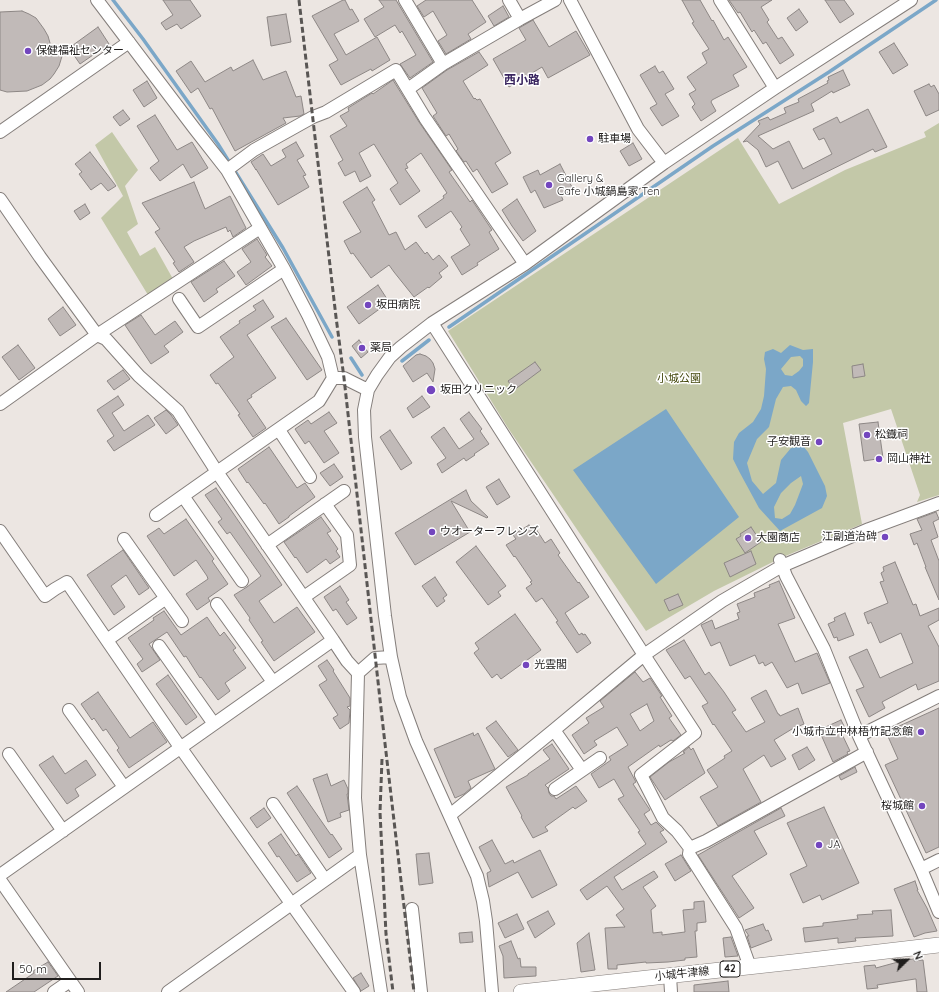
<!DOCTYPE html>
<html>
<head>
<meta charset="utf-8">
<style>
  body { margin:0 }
  #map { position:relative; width:939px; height:992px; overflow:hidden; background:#ece6e2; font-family:Quicksand,sans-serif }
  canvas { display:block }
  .north { position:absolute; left:887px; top:940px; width:40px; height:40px; -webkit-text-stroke:3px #fff; paint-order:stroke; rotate:67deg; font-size:11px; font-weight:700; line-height:16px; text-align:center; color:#201e1d }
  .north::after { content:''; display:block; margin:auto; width:14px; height:18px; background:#201e1d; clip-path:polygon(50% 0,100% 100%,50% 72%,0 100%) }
  .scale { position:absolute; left:12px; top:962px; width:89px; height:18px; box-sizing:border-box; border:2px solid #201e1d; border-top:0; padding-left:5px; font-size:12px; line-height:14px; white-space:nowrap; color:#201e1d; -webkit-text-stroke:3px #fff; paint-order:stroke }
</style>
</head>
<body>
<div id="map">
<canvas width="939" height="992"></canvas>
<div class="north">N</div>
<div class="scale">50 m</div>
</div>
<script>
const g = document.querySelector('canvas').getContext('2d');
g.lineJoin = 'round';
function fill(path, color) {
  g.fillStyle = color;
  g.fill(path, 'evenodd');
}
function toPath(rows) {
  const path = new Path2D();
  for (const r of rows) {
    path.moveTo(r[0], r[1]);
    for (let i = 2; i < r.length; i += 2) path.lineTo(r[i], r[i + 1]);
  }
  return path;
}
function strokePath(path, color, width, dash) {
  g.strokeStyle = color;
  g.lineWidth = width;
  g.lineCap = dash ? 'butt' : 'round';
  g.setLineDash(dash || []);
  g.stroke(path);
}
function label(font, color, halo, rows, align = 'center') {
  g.font = font + ' Quicksand,"Noto Sans JP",sans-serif';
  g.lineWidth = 3;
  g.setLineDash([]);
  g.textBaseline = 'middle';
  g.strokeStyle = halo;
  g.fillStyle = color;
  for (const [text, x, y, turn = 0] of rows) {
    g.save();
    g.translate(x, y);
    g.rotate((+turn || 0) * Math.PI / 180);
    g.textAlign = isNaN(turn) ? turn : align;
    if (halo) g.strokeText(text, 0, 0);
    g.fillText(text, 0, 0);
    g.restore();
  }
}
const green = toPath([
  [939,123,939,495,917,502,920,495,891,409,843,423,862,524,783,557,714,591,646,631,508,428,448,331,738,138,779,204,845,170,926,137,924,132],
  [112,132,138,170,125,186,138,224,127,232,140,256,155,247,173,279,148,295,101,218,123,196,95,145]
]);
const water = toPath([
  [790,345,803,350,813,349,813,362,809,403,806,406,801,401,796,390,791,386,783,387,776,399,769,427,757,439,747,463,752,481,763,494,776,483,781,460,791,448,803,446,808,452,825,486,827,496,822,508,780,531,759,508,740,473,733,459,734,442,739,433,753,422,761,409,764,396,766,369,764,359,765,352,773,349,781,353],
  [800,356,803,359,803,366,799,371,792,376,785,375,781,369,791,357],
  [801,476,803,484,795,505,790,514,782,519,775,518,774,507,781,493,791,483],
  [666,409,739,517,656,584,573,470]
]);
const stream = toPath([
  [113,0,143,39,218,144,283,248,332,337],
  [449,327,713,146,829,72,936,0],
  [351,358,362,375],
  [402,361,429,340]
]);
const building = toPath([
  [163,0,190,0,201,16,181,29,177,24,166,30,161,23,173,15,163,0],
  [343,0,345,0,350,10,352,9,359,21,334,34,346,55,377,37,390,60,372,71,371,69,341,85,329,65,338,60,312,16,343,0],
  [379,0,396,0,433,62,410,78,400,64,416,55,402,31,400,33,395,25,375,37,364,19,384,7,379,0],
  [426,0,472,0,486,22,468,34,471,39,446,54,438,41,447,35,433,11,424,17,417,6,426,0],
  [682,0,700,0,712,21,713,20,724,40,728,37,747,67,733,75,739,86,712,100,711,102,716,111,701,121,692,107,695,104,689,94,696,90,687,77,707,63,702,53,709,49,692,23,694,22,682,0],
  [729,0,772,0,761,7,769,20,767,22,778,39,782,37,794,55,780,64,766,42,763,44,754,30,752,32,740,12,738,13,729,0],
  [825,0,844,0,854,14,840,23,825,0],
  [503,6,509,17,494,26,488,16,503,6],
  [799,9,808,22,796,31,787,18,799,9],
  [22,11,29,14,36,18,44,29,48,36,50,43,48,49,63,53,59,66,54,74,50,79,42,85,27,91,7,92,0,90,0,12,22,11],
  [286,14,291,42,271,46,267,17,286,14],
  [533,20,549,47,576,31,590,55,548,78,542,67,509,87,493,59,526,40,519,28,533,20],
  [98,27,109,44,80,64,69,48,98,27],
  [894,43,908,65,893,74,879,52,894,43],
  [479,52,488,65,463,81,474,99,475,98,477,100,480,99,511,153,495,163,508,184,492,193,477,169,473,172,466,161,464,162,456,151,458,149,449,134,446,136,433,116,437,113,422,88,447,70,479,52],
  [253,60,263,80,286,71,296,97,301,96,304,114,300,116,283,118,286,123,235,151,212,108,210,109,198,88,191,93,176,71,191,61,205,82,231,67,233,71,253,60],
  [655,66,659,73,663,71,674,89,665,94,679,116,662,126,650,108,657,104,640,75,655,66],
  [843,70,850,85,833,93,832,91,811,104,814,111,758,136,773,149,789,141,803,169,832,154,824,138,819,140,813,129,837,117,840,123,868,109,887,147,875,152,873,149,792,189,778,161,766,167,758,150,747,141,743,142,760,124,758,121,768,117,770,120,786,113,784,108,799,102,798,99,828,83,827,81,829,80,828,77,843,70],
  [393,80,419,122,452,170,449,172,470,202,472,200,492,230,489,232,499,249,477,263,478,265,462,275,451,257,470,245,460,229,462,227,451,211,426,228,418,216,444,198,443,196,447,193,421,153,406,164,408,168,405,169,420,191,400,205,390,189,398,183,374,144,359,153,371,176,360,182,355,171,345,176,338,163,343,160,330,136,347,126,340,116,349,111,348,108,372,93,373,94,393,80],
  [147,81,157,98,144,107,133,90,147,81],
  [929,84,931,87,934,85,939,94,939,110,926,116,914,91,929,84],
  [123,110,130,119,120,126,113,117,123,110],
  [155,115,177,150,192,142,208,168,191,178,183,164,160,181,150,168,159,161,137,126,155,115],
  [296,142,304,156,297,160,306,175,303,176,309,187,278,205,256,169,256,170,251,162,263,154,271,166,286,157,282,150,296,142],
  [633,143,642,159,629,166,620,151,633,143],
  [90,152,116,186,108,191,101,183,91,190,79,174,82,172,75,164,90,152],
  [560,164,574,191,561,195,563,200,544,208,535,190,531,193,523,177,538,170,540,175,560,164],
  [194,182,205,209,230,196,246,228,233,237,230,230,228,232,226,227,194,241,184,247,194,262,179,272,173,263,175,262,155,232,160,229,142,203,194,182],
  [367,187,375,200,372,202,389,235,396,232,405,250,416,242,425,254,427,252,433,260,439,255,448,266,439,273,442,277,429,288,428,287,414,297,394,272,389,265,371,278,353,253,351,254,344,241,361,232,343,202,367,187],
  [517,199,536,231,523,241,512,226,502,210,517,199],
  [85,204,90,213,80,220,74,211,85,204],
  [257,239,267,255,265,257,272,266,246,285,237,272,251,262,242,249,257,239],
  [224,261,235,276,216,289,218,292,204,302,191,282,224,261],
  [378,285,389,302,359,324,347,307,378,285],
  [263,300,274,317,247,335,276,378,251,395,252,397,247,400,266,428,253,437,238,415,240,414,218,383,216,384,210,375,234,357,220,337,240,323,239,321,256,310,253,306,263,300],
  [63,307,76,325,60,336,48,319,63,307],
  [141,315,155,335,175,321,183,332,164,346,169,352,151,364,125,325,141,315],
  [286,318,322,370,307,380,271,327,286,318],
  [359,340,368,352,361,358,352,346,359,340],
  [18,345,35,368,19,380,2,357,18,345],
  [420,354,426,356,430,359,433,363,435,369,433,382,427,373,413,382,403,366,416,355,420,354],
  [535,362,541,370,514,390,508,381,535,362],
  [863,364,865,376,853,378,852,366,863,364],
  [123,370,130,379,114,390,107,381,123,370],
  [118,396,124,405,112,413,124,431,148,415,155,425,114,451,107,441,114,436,97,410,118,396],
  [422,396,430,407,413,418,407,408,422,396],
  [166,410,171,415,178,425,166,434,154,418,166,410],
  [329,412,337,423,324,431,339,453,324,463,309,441,305,444,295,429,308,420,311,424,329,412],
  [469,412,482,429,480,431,489,444,474,454,475,455,466,461,464,458,442,473,437,464,446,458,431,437,444,427,459,449,474,439,460,419,469,412],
  [878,422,883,458,864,461,859,424,878,422],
  [390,430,412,463,401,470,380,437,390,430],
  [269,447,297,488,305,483,315,497,289,516,289,517,279,524,265,503,264,504,248,482,247,483,238,469,269,447],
  [334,464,343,477,330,486,320,473,334,464],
  [499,479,510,497,497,505,486,487,499,479],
  [216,488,282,585,259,601,274,623,297,607,315,632,274,661,261,642,263,641,249,620,250,618,234,595,247,587,261,576,230,532,227,534,218,522,222,519,205,495,216,488],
  [466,490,471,501,488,517,487,518,451,501,470,532,415,565,395,533,466,490],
  [936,512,939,519,933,522,938,537,931,540,939,561,939,600,925,567,926,567,917,543,914,545,910,534,922,530,917,519,936,512],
  [321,517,331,531,327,533,338,549,336,551,340,557,330,564,326,559,307,573,296,557,295,558,284,542,321,517],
  [186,519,214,559,212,561,228,584,208,598,210,601,197,610,186,594,208,579,207,576,196,560,174,576,147,536,159,528,164,534,186,519],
  [529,525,533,530,536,529,545,543,551,539,560,553,558,555,578,583,579,582,589,597,565,613,579,635,582,633,583,635,585,634,591,643,577,653,556,622,558,621,542,598,536,602,526,588,532,584,530,582,532,581,515,556,514,557,506,545,516,539,513,535,529,525],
  [751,527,761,542,745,553,736,539,741,536,740,534,751,527],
  [476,546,506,586,498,592,501,596,488,605,456,562,476,546],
  [123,550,149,588,139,595,126,575,111,586,125,607,114,615,87,575,123,550],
  [751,551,756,564,730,577,724,563,751,551],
  [895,562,913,605,916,604,920,616,939,608,939,620,928,626,939,647,939,681,918,690,916,684,882,702,885,708,869,717,856,690,864,687,849,657,867,649,880,678,897,670,913,663,901,633,880,643,871,622,868,624,864,613,888,603,880,582,884,581,881,573,884,571,883,567,895,562],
  [435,577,447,595,443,598,445,601,437,607,422,586,435,577],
  [779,581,795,618,778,624,795,662,817,653,830,683,802,694,798,683,787,688,772,662,765,666,763,662,759,664,755,655,730,666,720,642,711,646,701,625,712,620,715,629,739,619,737,613,740,612,737,604,755,597,754,593,770,587,769,585,779,581],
  [340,586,349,600,346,602,357,618,347,625,336,609,333,611,324,597,340,586],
  [678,594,683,605,669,611,664,600,678,594],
  [164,611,181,635,207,617,220,636,224,632,236,648,233,650,246,668,225,683,230,691,218,700,201,677,200,678,186,656,184,657,167,632,149,644,160,660,142,672,137,664,143,659,128,638,154,620,153,618,164,611],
  [845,613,854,635,838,641,837,637,834,638,828,624,835,621,834,618,845,613],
  [515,614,541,650,501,679,497,674,492,678,474,653,479,649,475,643,515,614],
  [684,640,705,675,709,672,724,692,736,710,732,712,746,732,765,722,751,698,766,690,778,714,779,714,780,716,798,708,804,724,792,729,774,740,786,759,771,767,764,755,743,769,761,802,718,826,700,797,718,787,707,770,725,758,724,756,732,751,714,724,713,725,702,706,708,703,690,676,685,679,666,650,684,640],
  [327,660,334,670,333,671,350,698,350,706,347,707,350,710,349,723,340,729,333,718,338,715,319,685,327,680,318,666,327,660],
  [635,672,643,682,650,678,662,696,660,697,672,716,669,718,681,735,673,741,671,740,660,747,659,745,628,767,636,782,633,784,650,810,644,814,651,825,656,822,664,830,660,832,667,842,614,877,622,890,654,871,658,877,643,887,656,906,651,910,653,933,662,932,662,935,685,932,683,910,694,909,694,902,704,901,706,922,697,923,697,931,695,931,697,957,685,958,685,960,668,962,646,963,646,962,617,965,617,969,608,969,605,928,625,927,616,915,624,909,607,886,587,900,580,890,646,844,638,832,640,831,618,799,624,796,614,779,599,788,591,774,611,760,609,757,628,745,617,727,594,741,597,745,584,754,572,735,589,723,586,718,604,707,600,701,635,672],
  [647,704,654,721,640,731,630,714,647,704],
  [168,675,197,717,186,725,156,684,168,675],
  [98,692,130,738,153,722,167,742,129,768,117,750,119,748,106,729,103,731,94,718,92,720,81,704,98,692],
  [939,708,939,847,926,853,885,765,898,759,886,732,939,708],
  [841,720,845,728,840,730,850,751,847,752,848,754,833,762,819,730,841,720],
  [496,721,518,750,508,757,486,728,496,721],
  [473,733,474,736,478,733,495,769,468,781,471,788,464,794,455,798,434,749,473,733],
  [552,744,569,769,545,785,548,788,549,793,551,796,554,796,556,799,576,786,587,801,575,809,573,807,545,827,548,831,533,838,521,817,522,816,506,787,528,775,528,774,550,759,543,750,552,744],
  [689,747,691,750,693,748,705,773,665,800,650,777,669,762,685,753,683,752,689,747],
  [807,747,815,760,799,770,792,755,807,747],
  [53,756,65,774,86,760,96,775,75,789,79,796,67,804,39,765,53,756],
  [855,767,857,772,841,780,839,776,855,767],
  [327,774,331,786,344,780,348,789,348,794,347,794,349,810,340,813,341,817,328,822,313,779,327,774],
  [297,786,331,835,332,834,342,849,329,858,287,793,297,786],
  [824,807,859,883,822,900,820,895,803,903,790,874,807,866,787,823,824,807],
  [264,808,271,818,257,828,250,818,264,808],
  [781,808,785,816,754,831,767,854,732,876,754,908,739,918,698,855,781,808],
  [281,834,296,856,298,854,311,873,297,882,279,856,277,857,268,843,281,834],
  [492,840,505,864,513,860,514,863,540,850,557,885,532,898,518,872,489,887,487,873,491,871,479,847,492,840],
  [429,853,433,883,419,885,416,854,429,853],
  [681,855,691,871,675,881,665,864,681,855],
  [915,881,918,890,917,890,927,908,937,931,925,933,914,937,894,889,915,881],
  [891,910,893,936,855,938,856,941,838,943,838,938,805,942,803,928,823,926,823,923,858,919,857,915,873,914,872,911,891,910],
  [548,911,555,924,535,938,527,922,548,911],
  [517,914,524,929,505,938,498,923,517,914],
  [763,924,766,931,768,930,772,940,751,948,747,936,749,936,745,930,763,924],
  [472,932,473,942,460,943,459,933,472,932],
  [589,933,595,970,581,972,577,943,589,933],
  [731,937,738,956,725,957,723,938,731,937],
  [511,941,518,959,520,958,521,967,536,967,536,976,504,978,503,956,499,946,511,941],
  [914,959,914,961,923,960,927,992,917,992,916,979,915,979,877,985,878,988,867,989,864,966,875,965,876,968,898,962,898,961,914,959],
  [48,962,58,976,34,992,6,992,34,973,33,971,48,962],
  [361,973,369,986,361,991,353,978,361,973],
  [728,981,729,992,694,992,694,985,728,981]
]);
const minor = toPath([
  [97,0,194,128,227,170,284,269,308,315,328,357,333,378,344,378,368,390],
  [405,0,443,64],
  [509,0,520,19],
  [570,0,638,129,664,163],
  [720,0,775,88],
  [408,89,443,64,520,19,555,0],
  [0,132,129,42],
  [227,170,254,150,313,117,326,112,396,70,425,118,525,264],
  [0,199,40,257,97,335,106,339,139,376,178,411,217,472,156,515],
  [179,299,198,327,284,269],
  [432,323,644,655,722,601,782,566,869,529,939,503],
  [0,404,97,335,260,228],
  [279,430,310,477],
  [183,496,242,581],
  [0,531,45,596,55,589,67,582,180,747,354,992],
  [124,539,182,621],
  [267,545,344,491],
  [780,560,786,576,824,649,859,736,921,869,939,912],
  [304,597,350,565,347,535,325,504],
  [217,604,273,682],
  [107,640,166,598],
  [333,640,217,472,319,401,333,378],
  [159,646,214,724],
  [358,673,375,658,391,657],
  [69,710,124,787],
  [554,730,582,770],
  [859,736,939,696],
  [9,754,63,831],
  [555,789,600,758],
  [273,804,325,880],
  [450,815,554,730,644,655,695,733,641,775,663,818,677,831,690,848,689,854,736,928,750,967],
  [690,848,706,841,867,752],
  [921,869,939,860],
  [0,875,333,640,347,661,358,673,355,798,360,855,381,992],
  [0,880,78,992],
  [412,909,421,992],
  [670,976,671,992],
  [54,992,70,981],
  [168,992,360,855],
  [492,992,486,921,483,901,477,876,416,741,400,697,391,657,385,616,365,437,364,410,368,390,377,375,390,357,401,347,432,323,525,264,664,163,775,88,911,0]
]);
const major = toPath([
  [521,992,802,961,939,945]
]);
const rail = toPath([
  [299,0,336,317,344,378,384,735,414,992],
  [382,759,380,812,386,934,393,992]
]);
const markers = [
  [28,51,4,"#7346be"],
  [590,139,4,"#7346be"],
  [549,185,4,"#7346be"],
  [368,305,4,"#7346be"],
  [362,348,4,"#7346be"],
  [431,390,5,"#7346be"],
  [867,435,4,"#7346be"],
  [819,442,4,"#7346be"],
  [879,459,4,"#7346be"],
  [432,532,4,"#7346be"],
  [885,537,4,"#7346be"],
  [748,538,4,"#7346be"],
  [526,665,4,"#7346be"],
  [921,732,4,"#7346be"],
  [922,806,4,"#7346be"],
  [819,845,4,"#7346be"]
];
const shields = [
  [730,969,20]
];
const shieldNames = [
  ["42",730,969]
];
const poiNames = [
  ["保健福祉センター",36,51],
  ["駐車場",598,139],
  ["Gallery &",557,179],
  ["Cafe 小城鍋島家 Ten",557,192],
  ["坂田病院",376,305],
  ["薬局",370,348],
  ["坂田クリニック",440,390],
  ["松鐡祠",875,435],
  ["子安観音",811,442,"right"],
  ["岡山神社",887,459],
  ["ウオーターフレンズ",440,532],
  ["江副道治碑",877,537,"right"],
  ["大園商店",756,538],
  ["光雲閣",534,665],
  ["小城市立中林梧竹記念館",913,732,"right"],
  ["桜城館",914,806,"right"],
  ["JA",827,845]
];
const parkNames = [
  ["小城公園",679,379]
];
const streetNames = [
  ["小城牛津線",682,974,-6]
];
const neighbourhoodNames = [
  ["西小路",522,80]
];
fill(green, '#c3c8a8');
fill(water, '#7ba7c8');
strokePath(stream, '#7ba7c8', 3.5);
fill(building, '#c1bab8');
strokePath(building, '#8d8785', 1);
strokePath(minor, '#847e7b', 14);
strokePath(major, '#847e7b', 16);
strokePath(minor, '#fff', 12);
strokePath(major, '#fff', 15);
strokePath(rail, '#595654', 3, [6, 3]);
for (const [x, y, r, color] of markers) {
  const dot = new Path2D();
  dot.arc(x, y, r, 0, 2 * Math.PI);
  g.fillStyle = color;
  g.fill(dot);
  strokePath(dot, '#fff', 1.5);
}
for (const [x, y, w] of shields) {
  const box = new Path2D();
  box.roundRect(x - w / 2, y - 8, w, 16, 3);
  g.fillStyle = '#fff';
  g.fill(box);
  strokePath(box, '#201e1d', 1);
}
label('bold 10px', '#201e1d', null, shieldNames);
label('11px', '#201e1d', '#fff', poiNames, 'left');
label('11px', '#44480d', '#fff', parkNames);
label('11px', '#201e1d', '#fff', streetNames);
label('bold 12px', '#39255f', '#fff', neighbourhoodNames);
</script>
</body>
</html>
